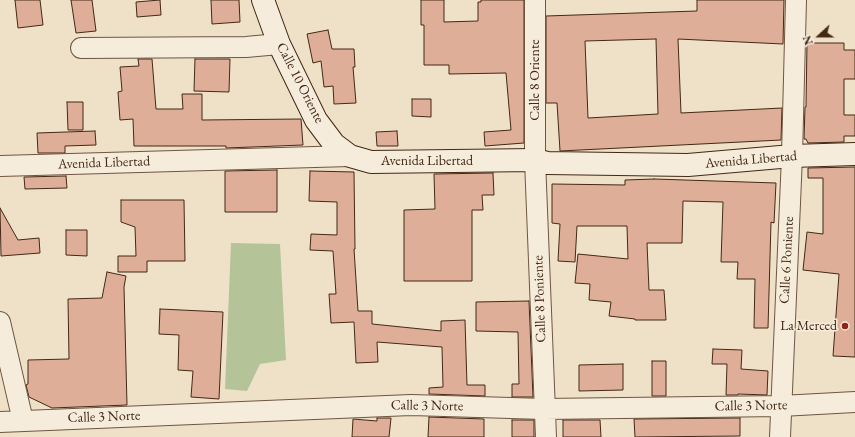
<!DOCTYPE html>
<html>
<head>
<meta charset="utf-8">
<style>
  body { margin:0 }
  #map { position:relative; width:855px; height:437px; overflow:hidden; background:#efe1c8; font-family:"EB Garamond",serif }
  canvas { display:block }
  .north { position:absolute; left:799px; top:16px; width:40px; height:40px; -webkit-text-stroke:3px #f5ecdb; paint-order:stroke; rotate:249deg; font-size:11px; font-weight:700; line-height:16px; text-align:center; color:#432814 }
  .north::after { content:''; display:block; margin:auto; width:14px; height:18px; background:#432814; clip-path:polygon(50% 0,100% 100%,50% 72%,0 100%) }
</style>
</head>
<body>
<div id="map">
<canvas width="855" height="437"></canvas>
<div class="north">N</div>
</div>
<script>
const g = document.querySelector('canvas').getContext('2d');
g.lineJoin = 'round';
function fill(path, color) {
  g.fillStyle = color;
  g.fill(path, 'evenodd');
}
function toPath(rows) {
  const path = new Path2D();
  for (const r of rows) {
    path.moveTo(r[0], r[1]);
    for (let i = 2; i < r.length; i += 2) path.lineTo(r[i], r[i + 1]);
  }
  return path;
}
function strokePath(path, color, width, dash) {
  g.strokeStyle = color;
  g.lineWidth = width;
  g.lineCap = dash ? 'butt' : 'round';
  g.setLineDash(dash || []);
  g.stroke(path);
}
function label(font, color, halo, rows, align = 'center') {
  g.font = font + ' "EB Garamond",serif';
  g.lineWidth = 3;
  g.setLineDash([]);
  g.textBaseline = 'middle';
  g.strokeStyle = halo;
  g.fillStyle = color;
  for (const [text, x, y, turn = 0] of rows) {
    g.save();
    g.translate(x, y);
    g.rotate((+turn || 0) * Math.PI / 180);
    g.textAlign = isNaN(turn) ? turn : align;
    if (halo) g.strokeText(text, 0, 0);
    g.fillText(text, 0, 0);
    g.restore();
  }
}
const green = toPath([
  [231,243,280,244,286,360,260,364,247,391,225,389]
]);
const building = toPath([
  [15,0,40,0,43,25,18,28,15,0],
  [71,0,92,0,96,31,76,33,71,0],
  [160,0,161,15,137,17,136,2,160,0],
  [211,0,239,0,240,22,212,24,211,0],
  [421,0,444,0,444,22,478,21,478,2,481,2,481,0,524,0,524,143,485,146,484,132,511,130,506,73,449,74,449,65,424,65,424,25,421,25,421,0],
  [697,0,784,0,783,44,678,39,681,113,782,108,781,140,560,151,557,103,546,103,546,16,697,11,697,0],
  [656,39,658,114,588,118,585,41,656,39],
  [328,30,332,49,354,49,355,67,353,67,356,103,334,104,333,86,324,87,321,61,313,63,307,34,328,30],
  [807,43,844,43,844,50,855,50,855,79,844,79,844,115,855,115,855,136,844,136,844,142,808,143,806,139,804,139,805,107,806,107,807,43],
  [138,59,152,59,156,109,183,109,182,94,202,94,202,120,301,119,303,145,226,148,226,146,134,146,133,119,120,120,118,92,122,91,120,67,139,66,138,59],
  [195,59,230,59,229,92,194,91,195,59],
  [412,99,431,99,431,117,412,116,412,99],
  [67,102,83,102,83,130,68,130,67,102],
  [95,131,96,145,65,146,65,153,38,153,37,133,95,131],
  [397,131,398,146,377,146,376,132,397,131],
  [855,167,855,357,833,356,839,274,803,270,807,232,823,234,823,178,808,178,808,168,855,167],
  [277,170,277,212,225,212,225,171,277,170],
  [310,171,354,172,355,249,354,249,358,311,372,311,372,324,441,331,441,321,465,320,467,385,485,385,485,396,429,394,429,388,443,387,442,347,377,342,378,362,356,363,354,322,331,323,329,294,336,294,333,251,310,250,311,234,337,235,337,202,309,201,310,171],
  [493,173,494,195,482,195,483,210,472,210,472,281,404,281,404,210,435,209,434,174,493,173],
  [66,176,67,188,25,189,24,177,66,176],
  [654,179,776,183,774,223,771,222,768,328,754,328,755,279,737,279,738,262,721,262,723,202,683,201,682,243,647,243,649,290,664,290,666,320,635,320,635,319,609,316,611,302,589,300,590,284,575,283,578,254,628,259,627,226,577,226,575,262,558,261,560,224,552,223,552,184,625,185,625,180,654,179],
  [121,200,184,200,185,261,147,261,147,272,118,272,118,256,136,256,135,227,121,222,121,200],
  [0,208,18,240,39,238,40,253,1,256,0,208],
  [66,230,87,230,87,256,66,255,66,230],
  [107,272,126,276,124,287,127,405,52,408,29,397,26,385,28,384,28,360,69,359,68,299,102,298,107,272],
  [529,301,533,397,512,397,512,384,519,384,518,332,476,331,476,302,529,301],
  [160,309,223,312,219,399,191,397,193,371,178,370,179,335,159,334,160,309],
  [713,349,742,350,741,369,768,371,767,395,738,394,738,395,726,395,727,364,712,364,713,349],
  [652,361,666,361,666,396,652,396,652,361],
  [623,364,623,390,579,391,579,365,623,364],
  [429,417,484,419,484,437,428,437,429,417],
  [377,418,391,418,389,437,352,437,353,419,377,421,377,418],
  [740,418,740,436,635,437,634,419,740,418],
  [512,420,534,420,534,437,512,437,512,420],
  [563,420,600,420,601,437,563,437,563,420]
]);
const minor = toPath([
  [535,0,535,160,546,437],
  [81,48,246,47,279,44],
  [0,166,350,156],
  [0,322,23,421],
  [0,422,411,405,544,409,781,406,855,402],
  [780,437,792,156,796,0]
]);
const secondary = toPath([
  [263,0,279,44,316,120,334,144,350,156,371,162,535,160,547,163,688,165,792,156,855,154]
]);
const markers = [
  [845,326,4,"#8f2418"]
];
const streetNames = [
  ["Calle 8 Oriente",535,80,-90],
  ["Calle 10 Oriente",300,83,63],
  ["Avenida Libertad",751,160,-5],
  ["Avenida Libertad",427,161],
  ["Avenida Libertad",104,163,-2],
  ["Calle 6 Poniente",787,260,-87],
  ["Calle 8 Poniente",540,299,-92],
  ["Calle 3 Norte",427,406,1],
  ["Calle 3 Norte",751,406,-1],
  ["Calle 3 Norte",104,417,-2]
];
const poiNames = [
  ["La Merced",837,326]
];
fill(green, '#b5c399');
fill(building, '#dfae98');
strokePath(building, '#432814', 1);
strokePath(minor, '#6e5641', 22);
strokePath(secondary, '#432814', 24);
strokePath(minor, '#f5ecdb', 20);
strokePath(secondary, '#f5ecdb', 22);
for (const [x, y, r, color] of markers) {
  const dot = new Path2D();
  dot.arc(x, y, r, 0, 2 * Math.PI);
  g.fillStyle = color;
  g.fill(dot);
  strokePath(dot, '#f5ecdb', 1.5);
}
label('14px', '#432814', '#f5ecdb', streetNames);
label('14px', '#432814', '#f5ecdb', poiNames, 'right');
</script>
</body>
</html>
